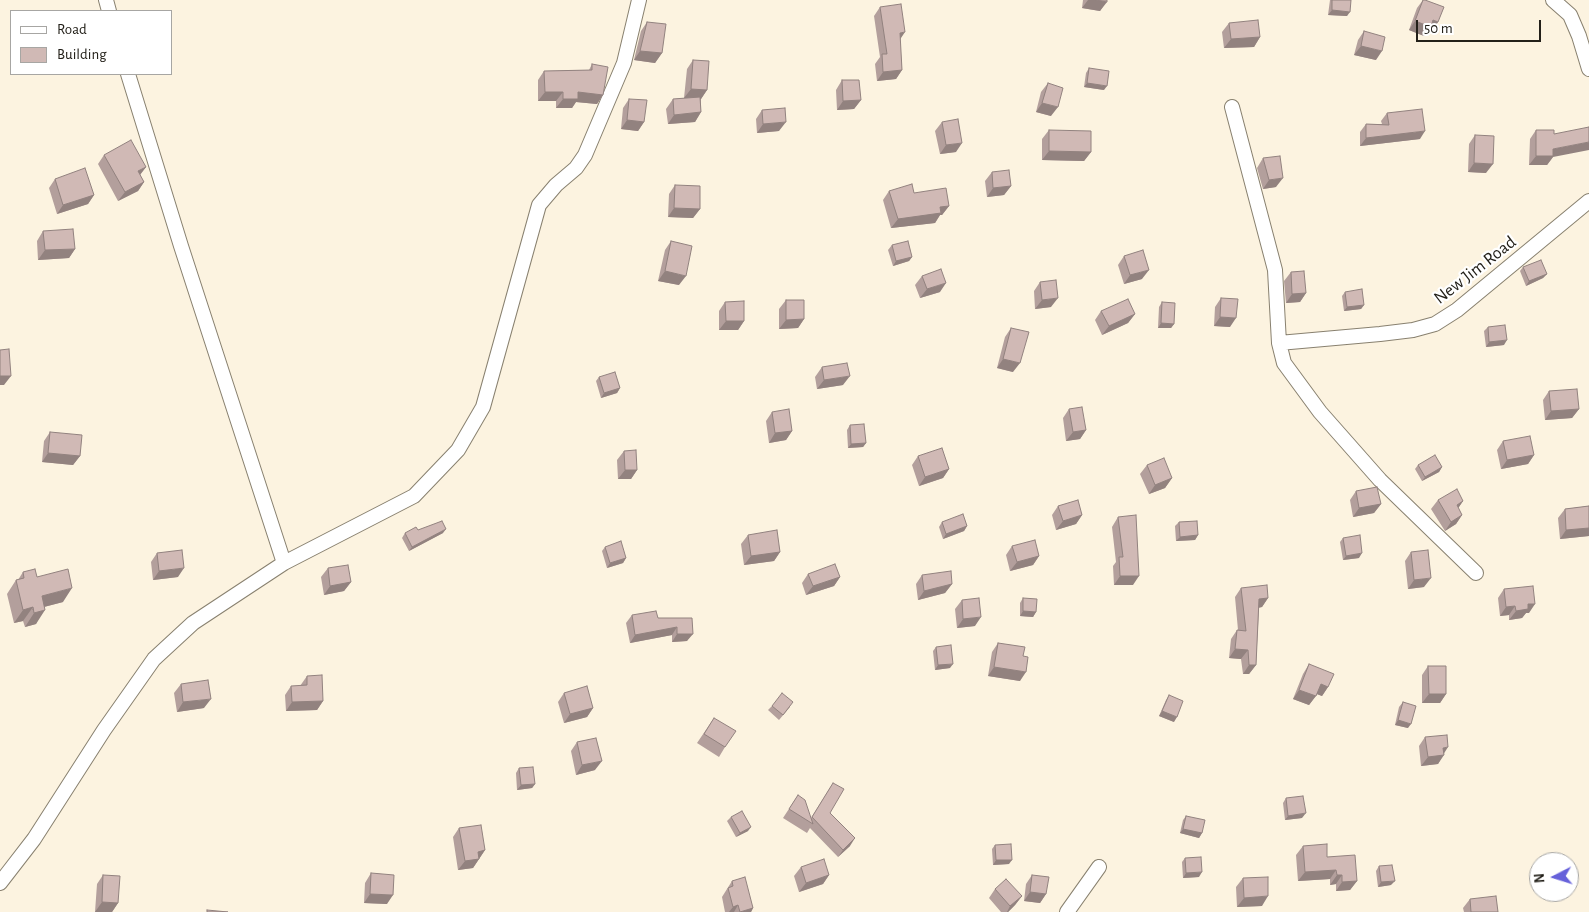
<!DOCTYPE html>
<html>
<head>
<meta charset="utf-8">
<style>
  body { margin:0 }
  #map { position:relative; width:1589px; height:912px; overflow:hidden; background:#fcf3e0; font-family:"Alegreya Sans",sans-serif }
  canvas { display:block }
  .legend { position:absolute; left:10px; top:10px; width:162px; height:65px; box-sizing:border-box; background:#fff; border:1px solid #a7a6a3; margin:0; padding:6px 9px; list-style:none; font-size:15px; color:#232019 }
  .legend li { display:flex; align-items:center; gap:10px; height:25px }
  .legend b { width:25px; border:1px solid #a7a6a3 }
  .north { position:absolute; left:1529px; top:852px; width:50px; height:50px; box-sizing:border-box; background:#fff; border:1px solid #a7a6a3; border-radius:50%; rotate:265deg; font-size:14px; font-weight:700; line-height:20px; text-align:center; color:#232019 }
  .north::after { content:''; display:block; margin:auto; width:18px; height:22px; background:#6661da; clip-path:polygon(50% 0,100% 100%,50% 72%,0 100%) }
  .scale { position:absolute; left:1416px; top:20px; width:125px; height:22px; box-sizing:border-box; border:2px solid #232019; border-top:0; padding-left:6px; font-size:15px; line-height:18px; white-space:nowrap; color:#232019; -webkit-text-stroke:4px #fff; paint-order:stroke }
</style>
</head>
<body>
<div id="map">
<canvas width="1589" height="912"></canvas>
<ul class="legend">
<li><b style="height:6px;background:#fff"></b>Road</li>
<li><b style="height:14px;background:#d0b9b5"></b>Building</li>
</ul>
<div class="north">N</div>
<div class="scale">50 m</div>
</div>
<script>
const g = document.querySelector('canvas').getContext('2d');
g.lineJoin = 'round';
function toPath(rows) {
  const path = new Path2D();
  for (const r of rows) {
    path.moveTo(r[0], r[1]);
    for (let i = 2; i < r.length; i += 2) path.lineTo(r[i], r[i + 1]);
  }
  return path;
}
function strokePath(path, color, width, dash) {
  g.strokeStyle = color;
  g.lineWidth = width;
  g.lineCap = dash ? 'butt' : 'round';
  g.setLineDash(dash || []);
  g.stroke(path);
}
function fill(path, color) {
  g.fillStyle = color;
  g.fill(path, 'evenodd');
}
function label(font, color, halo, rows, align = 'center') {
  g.font = font + ' "Alegreya Sans",sans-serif';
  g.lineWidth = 4.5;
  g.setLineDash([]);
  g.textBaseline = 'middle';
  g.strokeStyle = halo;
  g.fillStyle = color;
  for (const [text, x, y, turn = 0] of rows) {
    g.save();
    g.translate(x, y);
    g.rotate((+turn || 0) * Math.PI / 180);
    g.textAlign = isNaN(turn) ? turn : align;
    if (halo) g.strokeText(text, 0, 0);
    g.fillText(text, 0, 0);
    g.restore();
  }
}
const minor = toPath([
  [106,0,109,11],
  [1553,0,1570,15,1579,36,1589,69],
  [128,74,181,246,284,563],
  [1232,107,1275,270,1279,343,1284,363,1320,412,1380,480,1476,573],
  [1279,343,1380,334,1413,330,1435,324,1457,310,1589,201],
  [0,883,34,839,104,730,154,659,193,623,284,563,414,496,458,450,483,407,539,205,556,185,576,168,585,155,624,63,639,0],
  [1067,912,1099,867]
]);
const wall = toPath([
  [1083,0,1107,0,1100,11,1082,8],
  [1330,0,1351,0,1347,16,1328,15],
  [1423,0,1438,22,1432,31,1429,30,1424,36,1409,30,1417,8],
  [880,7,900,39,902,70,896,79,877,81,875,64,880,57,874,16],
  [647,22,662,53,655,63,634,60,641,31],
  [1229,23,1260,37,1254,47,1224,48,1222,32],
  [1364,31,1376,60,1354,55,1358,40],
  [693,60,707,90,701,99,701,112,695,122,668,124,666,109,673,99,688,98,684,98,687,69],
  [592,64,603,95,597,104,576,102,572,108,556,108,556,101,538,101,538,80,544,71,589,70],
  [1089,68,1104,90,1084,87,1086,73],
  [842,80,861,100,854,109,837,110,836,90],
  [1048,83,1051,116,1036,112,1041,92],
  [629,99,644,122,638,131,621,129,623,108],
  [762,110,779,131,757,133,756,119],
  [1387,113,1420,139,1360,146,1360,132,1366,124,1382,124,1381,121],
  [942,122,956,152,940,154,935,131],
  [1049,130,1091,152,1084,161,1042,160,1042,139],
  [1536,130,1554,134,1553,157,1547,165,1529,165,1530,139],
  [1475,135,1486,173,1468,172,1469,144],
  [104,155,146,167,140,175,144,182,138,191,118,201,98,164],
  [1263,158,1276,187,1263,189,1257,168],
  [992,172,1011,186,1004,195,987,197,985,181],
  [55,179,94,195,88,204,57,214,49,188],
  [675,185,700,209,693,218,668,217,669,194],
  [889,191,914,193,949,206,942,215,940,215,935,223,891,228,883,200],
  [43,231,75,249,69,258,38,260,37,241],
  [671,241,679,285,658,281,665,250],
  [892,245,912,257,909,261,893,266,888,250],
  [1124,256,1142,279,1124,284,1118,265],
  [1523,267,1547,274,1543,278,1526,286,1520,271],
  [1291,272,1306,293,1300,302,1286,303,1284,281],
  [922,276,940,292,920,298,915,285],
  [1040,282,1051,307,1035,309,1034,291],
  [1345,292,1364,305,1361,309,1344,311,1342,296],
  [1221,298,1230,327,1214,326,1215,307],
  [786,300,804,319,798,328,779,329,779,309],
  [725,302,744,321,738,330,719,330,719,311],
  [1162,302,1174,324,1171,328,1158,328,1159,307],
  [1101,311,1135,314,1128,323,1102,335,1095,320],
  [1488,327,1504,345,1486,347,1484,331],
  [1011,328,1013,372,997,368,1005,337],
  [822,367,843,385,817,389,815,377],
  [599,377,620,388,617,393,601,398,596,381],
  [1549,391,1579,409,1572,418,1545,420,1543,400],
  [1069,409,1086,430,1080,439,1066,441,1063,418],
  [772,412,792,431,786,440,769,443,766,421],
  [850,425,866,443,863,447,848,448,847,430],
  [50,432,80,456,73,465,42,462,44,441],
  [1503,441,1534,455,1528,464,1501,469,1497,450],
  [624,451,637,470,631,479,618,479,617,460],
  [918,456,949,469,943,478,919,486,912,465],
  [1147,465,1172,478,1165,488,1149,494,1140,474],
  [1418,465,1442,467,1439,472,1422,481,1415,469],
  [1356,491,1381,504,1374,513,1353,517,1350,500],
  [1438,500,1463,501,1458,508,1462,515,1456,524,1445,531,1431,509],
  [1058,506,1082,515,1076,524,1056,530,1052,515],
  [1589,506,1589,536,1560,539,1558,518,1565,509],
  [1118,517,1133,585,1114,585,1113,566,1116,562,1112,527],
  [942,522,967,526,964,531,943,539,939,527],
  [1179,522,1198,535,1195,540,1176,541,1175,526],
  [418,530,443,533,409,551,402,538,405,533],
  [748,535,780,552,774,561,744,565,741,544],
  [1343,538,1359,558,1343,560,1340,542],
  [1012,546,1039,556,1033,565,1010,571,1006,555],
  [605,547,626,558,623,563,607,568,602,551],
  [1411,552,1424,587,1408,589,1405,561],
  [157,553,178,577,153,580,151,562],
  [328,568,351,582,344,591,324,595,321,577],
  [23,572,37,577,63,602,44,607,36,624,25,627,23,621,14,623,7,594,16,580,18,580],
  [808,574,840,577,834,586,806,595,802,583],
  [922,575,952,584,945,593,918,600,916,584],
  [1241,588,1268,598,1262,607,1259,608,1256,665,1249,674,1243,674,1241,659,1229,658,1231,639,1237,630,1238,630,1235,597],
  [1504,589,1529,613,1526,613,1522,618,1509,620,1509,615,1500,616,1498,598],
  [1023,598,1036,612,1033,617,1020,616,1020,603],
  [962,600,975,626,957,628,955,609],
  [632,615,658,618,692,618,687,641,672,642,672,635,630,643,626,623],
  [998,643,1023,656,1020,681,988,676,992,652],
  [936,647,950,668,935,670,933,651],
  [1309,664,1328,687,1322,696,1317,694,1309,705,1293,699,1303,674],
  [1428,666,1446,694,1440,703,1422,703,1422,675],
  [307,676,323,701,317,710,286,711,285,695,291,686,300,686],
  [181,684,204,708,177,712,174,693],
  [564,693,593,708,587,717,564,723,558,702],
  [1169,695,1174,722,1159,716,1166,700],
  [1403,702,1408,728,1395,725,1399,707],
  [772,706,790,707,779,720,768,710],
  [714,718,725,747,719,757,697,743],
  [1425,737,1444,753,1438,764,1421,766,1419,746],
  [577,742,595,770,576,775,571,751],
  [519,768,535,784,532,788,517,790,516,773],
  [833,783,830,813,850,846,838,857,810,828,807,833,783,818,798,795,811,818],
  [1286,798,1302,818,1285,820,1283,803],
  [1186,816,1202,833,1199,838,1180,833,1183,820],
  [731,817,748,831,736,837,727,821],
  [459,828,485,850,473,868,458,870,453,837],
  [995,845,1009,864,993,865,992,849],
  [1303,846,1357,881,1350,890,1336,891,1336,884,1330,885,1330,879,1298,881,1296,855],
  [1185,858,1199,877,1183,878,1182,862],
  [1379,866,1391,885,1378,887,1376,871],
  [801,867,829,875,823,884,799,892,794,876],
  [371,873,387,904,364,903,365,883],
  [103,875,118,903,112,912,95,912,97,884],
  [1032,875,1046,894,1040,903,1024,901,1026,884],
  [1243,878,1262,906,1237,907,1236,887],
  [732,881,753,908,751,912,725,912,722,897],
  [995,889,1022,896,1015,905,1008,912,1001,912,989,898],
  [1470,899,1498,912,1464,912,1463,908]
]);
const shadedWall = toPath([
  [1088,0,1096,0,1107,2,1100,11,1082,8],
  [1332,10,1350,12,1347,16,1328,15],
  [1433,20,1438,22,1432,31,1429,30,1424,36,1409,30,1415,21],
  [905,32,899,41,900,33],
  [1260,37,1254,47,1224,48,1231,39],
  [1361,46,1382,51,1376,60,1354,55],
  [640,51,662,53,655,63,634,60],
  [902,70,896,79,877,81,883,72],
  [1087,83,1107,86,1104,90,1084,87],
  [691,89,707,90,701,99,684,98],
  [545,92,563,92,556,101,538,101],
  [578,92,603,95,597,104,576,102,572,108,556,108,563,99],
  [861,100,854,109,837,110,843,101],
  [1042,103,1058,107,1051,116,1036,112],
  [701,112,695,122,668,124,674,115],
  [627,120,644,122,638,131,621,129],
  [786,122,779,131,757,133,763,124],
  [1425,131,1420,139,1360,146,1366,138],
  [1589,142,1589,150,1553,157,1547,165,1529,165,1536,156,1553,149],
  [962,143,956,152,940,154,946,145],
  [1049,151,1091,152,1084,161,1042,160],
  [1474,163,1493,164,1486,173,1468,172],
  [146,167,139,176,138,171],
  [1283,178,1276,187,1263,189,1269,180],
  [144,182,138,191,118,201,125,192],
  [1011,186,1004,195,987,197,993,188],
  [94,195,88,204,57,214,63,205],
  [949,206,942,215,940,215,935,223,891,228,898,219,940,207],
  [674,208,700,209,693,218,668,217],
  [75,249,69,258,38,260,45,250],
  [912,257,909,261,893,266,896,261],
  [1149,270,1142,279,1124,284,1130,275],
  [665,271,686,276,679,285,658,281],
  [1547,274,1543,278,1526,286,1529,281],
  [946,283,940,292,920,298,927,289],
  [1306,293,1300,302,1286,303,1292,294],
  [1058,298,1051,307,1035,309,1042,300],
  [1364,305,1361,309,1344,311,1347,307],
  [1135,314,1128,323,1102,335,1109,326],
  [1220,317,1236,318,1230,327,1214,326],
  [804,319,798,328,779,329,786,320],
  [726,321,744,321,738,330,719,330],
  [1161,323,1174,324,1171,328,1158,328],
  [1507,340,1504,345,1486,347,1489,342],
  [1003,359,1020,363,1013,372,997,368],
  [0,376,11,376,4,385,0,385],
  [850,376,843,385,817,389,824,380],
  [620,388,617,393,601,398,604,393],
  [1579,409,1572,418,1545,420,1551,411],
  [1086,430,1080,439,1066,441,1073,432],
  [792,431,786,440,769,443,775,433],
  [866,443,863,447,848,448,851,444],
  [48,453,80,456,73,465,42,462],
  [1534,455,1528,464,1501,469,1507,460],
  [1442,467,1439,472,1422,481,1425,477],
  [949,469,943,478,919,486,925,477],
  [625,470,637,470,631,479,618,479],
  [1172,478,1165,488,1149,494,1155,485],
  [1463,501,1457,510,1457,505],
  [1381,504,1374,513,1353,517,1359,508],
  [1082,515,1076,524,1056,530,1063,521],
  [1462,515,1456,524,1445,531,1451,522],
  [967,526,964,531,943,539,946,534],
  [1589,528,1589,536,1560,539,1566,530],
  [446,529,443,533,409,551,412,547],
  [1198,535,1195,540,1176,541,1180,537],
  [780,552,774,561,744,565,751,556],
  [1362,553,1359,558,1343,560,1346,556],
  [1039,556,1033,565,1010,571,1017,562],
  [626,558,623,563,607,568,610,563],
  [184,568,178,577,153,580,159,571],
  [1120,576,1139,576,1133,585,1114,585],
  [840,577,834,586,806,595,813,586],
  [1431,578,1424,587,1408,589,1414,580],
  [351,582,344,591,324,595,330,586],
  [952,584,945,593,918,600,924,591],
  [72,588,63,602,32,610,42,596],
  [1268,598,1262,607,1253,608,1259,599],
  [1528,604,1535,604,1529,613,1526,613,1522,618,1509,620,1516,611],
  [1515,606,1509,615,1500,616,1506,607],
  [33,607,23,621,14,623,23,610],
  [45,610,36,624,25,627,34,613],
  [1023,611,1036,612,1033,617,1020,616],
  [981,617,975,626,957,628,963,619],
  [677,627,672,635,630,643,635,635],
  [677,634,693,634,687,641,672,642],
  [1235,649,1248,650,1241,659,1229,658],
  [953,664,950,668,935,670,938,665],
  [1249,665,1256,665,1249,674,1243,674],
  [994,667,1026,672,1020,681,988,676],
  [1321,684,1328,687,1322,696,1314,693],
  [1299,690,1316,696,1309,705,1293,699],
  [1429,694,1446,694,1440,703,1422,703],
  [211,699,204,708,177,712,183,702],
  [323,701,317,710,286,711,292,702],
  [593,708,587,717,564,723,570,714],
  [1162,711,1177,717,1174,722,1159,716],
  [1398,720,1411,724,1408,728,1395,725],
  [1448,747,1443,755,1444,755,1438,764,1421,766,1428,757,1443,748],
  [602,761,595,770,576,775,582,765],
  [535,784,532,788,517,790,521,785],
  [1306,813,1302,818,1285,820,1288,816],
  [751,827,748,831,736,837,740,833],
  [1183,829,1202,833,1199,838,1180,833],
  [855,838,850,846,838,857,843,850],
  [485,850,473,868,458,870,465,861,478,852],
  [996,860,1012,860,1009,864,993,865],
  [1336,870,1330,879,1298,881,1305,872],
  [1202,872,1199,877,1183,878,1186,873],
  [829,875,823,884,799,892,806,883],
  [1337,875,1342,875,1336,884,1330,885],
  [1357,881,1350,890,1336,891,1342,882],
  [1395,881,1391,885,1378,887,1381,882],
  [1030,892,1046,894,1040,903,1024,901],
  [370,894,393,895,387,904,364,903],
  [1022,896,1015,905,1008,912,1007,912,1010,906],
  [1268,896,1262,906,1237,907,1244,898],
  [102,902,118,903,112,912,95,912],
  [738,905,734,912,729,912,733,907],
  [753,908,751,912,740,912]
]);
const building = toPath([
  [1096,0,1107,0,1107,2,1096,0],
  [1332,0,1351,0,1350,12,1332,10,1332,0],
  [1423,0,1425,0,1444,7,1438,22,1433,20,1431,27,1415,21,1423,0],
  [901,4,905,32,900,33,902,70,883,72,882,54,887,54,880,7,901,4],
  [1258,20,1260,37,1231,39,1229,23,1258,20],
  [647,22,666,24,662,53,640,51,647,22],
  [1364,31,1385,37,1382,51,1361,46,1364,31],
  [693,60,709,61,707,90,691,89,693,60],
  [592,64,608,67,603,95,578,92,578,99,563,99,563,92,545,92,544,71,592,70,592,64],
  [1089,68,1109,71,1107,86,1087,83,1089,68],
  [842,80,859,80,861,100,843,101,842,80],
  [1048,83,1063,88,1058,107,1042,103,1048,83],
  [700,97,701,112,674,115,673,99,700,97],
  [629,99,647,100,644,122,627,120,629,99],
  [785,108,786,122,763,124,762,110,785,108],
  [1422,109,1425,131,1366,138,1366,124,1389,125,1387,113,1422,109],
  [958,119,962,143,946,145,942,122,958,119],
  [1589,127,1589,142,1553,149,1553,156,1536,156,1536,130,1554,130,1554,134,1589,127],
  [1049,130,1091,131,1091,152,1049,151,1049,130],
  [1475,135,1494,136,1493,164,1474,163,1475,135],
  [131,140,146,167,138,171,144,182,125,192,104,155,131,140],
  [1280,156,1283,178,1269,180,1263,158,1280,156],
  [85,168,94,195,63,205,55,179,85,168],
  [1009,170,1011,186,993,188,992,172,1009,170],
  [912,184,914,193,946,188,949,206,940,207,941,213,898,219,889,191,912,184],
  [675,185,700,186,700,209,674,208,675,185],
  [73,229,75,249,45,250,43,231,73,229],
  [671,241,692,246,686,276,665,271,671,241],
  [908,241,912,257,896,261,892,245,908,241],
  [1143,250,1149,270,1130,275,1124,256,1143,250],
  [1541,260,1547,274,1529,281,1523,267,1541,260],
  [941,269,946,283,927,289,922,276,941,269],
  [1304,271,1306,293,1292,294,1291,272,1304,271],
  [1056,280,1058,298,1042,300,1040,282,1056,280],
  [1362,289,1364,305,1347,307,1345,292,1362,289],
  [1221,298,1238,299,1236,318,1220,317,1221,298],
  [1128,299,1135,314,1109,326,1101,311,1128,299],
  [786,300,804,300,804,319,786,320,786,300],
  [744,301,744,321,726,321,725,302,744,301],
  [1162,302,1175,303,1174,324,1161,323,1162,302],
  [1505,325,1507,340,1489,342,1488,327,1505,325],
  [1011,328,1029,332,1020,363,1003,359,1011,328],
  [9,349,11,376,0,376,0,350,9,349],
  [847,363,850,376,824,380,822,367,847,363],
  [615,372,620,388,604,393,599,377,615,372],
  [1577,389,1579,409,1551,411,1549,391,1577,389],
  [1082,407,1086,430,1073,432,1069,409,1082,407],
  [789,409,792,431,775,433,772,412,789,409],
  [864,424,866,443,851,444,850,425,864,424],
  [50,432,82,435,80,456,48,453,50,432],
  [1530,436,1534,455,1507,460,1503,441,1530,436],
  [942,448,949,469,925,477,918,456,942,448],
  [636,450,637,470,625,470,624,451,636,450],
  [1435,455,1442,467,1425,477,1418,465,1435,455],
  [1164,458,1172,478,1155,485,1147,465,1164,458],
  [1377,487,1381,504,1359,508,1356,491,1377,487],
  [1457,489,1463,501,1457,505,1462,515,1451,522,1438,500,1457,489],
  [1078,500,1082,515,1063,521,1058,506,1078,500],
  [1589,506,1589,528,1566,530,1565,509,1589,506],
  [963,514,967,526,946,534,942,522,963,514],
  [1136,515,1139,576,1120,576,1119,557,1123,557,1118,517,1136,515],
  [442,521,446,529,412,547,405,533,416,527,418,530,442,521],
  [1197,521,1198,535,1180,537,1179,522,1197,521],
  [777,530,780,552,751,556,748,535,777,530],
  [1360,535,1362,553,1346,556,1343,538,1360,535],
  [1035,540,1039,556,1017,562,1012,546,1035,540],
  [621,541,626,558,610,563,605,547,621,541],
  [182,550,184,568,159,571,157,553,182,550],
  [1428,550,1431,578,1414,580,1411,552,1428,550],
  [835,564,840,577,813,586,808,574,835,564],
  [348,565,351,582,330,586,328,568,348,565],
  [35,569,37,577,68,569,72,588,42,596,45,610,34,613,33,607,23,610,16,580,24,578,23,572,35,569],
  [951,571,952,584,924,591,922,575,951,571],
  [1267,585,1268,598,1259,599,1256,665,1249,665,1248,650,1235,649,1237,630,1246,631,1241,588,1267,585],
  [1533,586,1535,604,1528,604,1528,609,1516,611,1515,606,1506,607,1504,589,1533,586],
  [979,598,981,617,963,619,962,600,979,598],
  [1023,598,1037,599,1036,612,1023,611,1023,598],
  [656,611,658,618,692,618,693,634,677,634,677,627,635,635,632,615,656,611],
  [998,643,1025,647,1023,656,1028,657,1026,672,994,667,998,643],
  [951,645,953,664,938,665,936,647,951,645],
  [1309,664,1334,674,1328,687,1321,684,1316,696,1299,690,1309,664],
  [1428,666,1446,666,1446,694,1429,694,1428,666],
  [322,675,323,701,292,702,291,686,307,685,307,676,322,675],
  [208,680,211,699,183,702,181,684,208,680],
  [587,686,593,708,570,714,564,693,587,686],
  [782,693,793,702,783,715,772,706,782,693],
  [1169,695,1183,701,1177,717,1162,711,1169,695],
  [1403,702,1416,706,1411,724,1398,720,1403,702],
  [714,718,736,731,725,747,704,734,714,718],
  [1447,735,1448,747,1443,748,1444,755,1428,757,1425,737,1447,735],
  [596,738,602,761,582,765,577,742,596,738],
  [533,767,535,784,521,785,519,768,533,767],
  [833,783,844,789,830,813,855,838,843,850,812,817,833,783],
  [798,795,805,800,813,824,789,809,798,795],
  [1303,796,1306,813,1288,816,1286,798,1303,796],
  [742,811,751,827,740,833,731,817,742,811],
  [1186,816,1205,820,1202,833,1183,829,1186,816],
  [481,825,485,850,478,852,479,859,465,861,459,828,481,825],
  [1011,844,1012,860,996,860,995,845,1011,844],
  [1327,844,1327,857,1355,855,1357,881,1342,882,1342,875,1337,875,1336,870,1305,872,1303,846,1327,844],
  [1201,857,1202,872,1186,873,1185,858,1201,857],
  [824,859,829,875,806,883,801,867,824,859],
  [1392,865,1395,881,1381,882,1379,866,1392,865],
  [371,873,394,875,393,895,370,894,371,873],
  [103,875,120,876,118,903,102,902,103,875],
  [1032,875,1049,877,1046,894,1030,892,1032,875],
  [745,877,753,908,740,912,738,905,733,907,728,888,733,886,732,881,745,877],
  [1268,877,1268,896,1244,898,1243,878,1268,877],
  [1006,879,1022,896,1010,906,995,889,1006,879],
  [1496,896,1498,912,1471,912,1470,899,1496,896],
  [207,910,228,912,207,912,207,910]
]);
const streetNames = [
  ["New Jim Road",1475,270,-38]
];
strokePath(minor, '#88806f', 16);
strokePath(minor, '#fff', 14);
fill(wall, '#b39f9c');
fill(shadedWall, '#92827f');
fill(building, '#d0b9b5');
strokePath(building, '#92827f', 1);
label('18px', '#232019', '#fff', streetNames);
</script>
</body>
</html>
